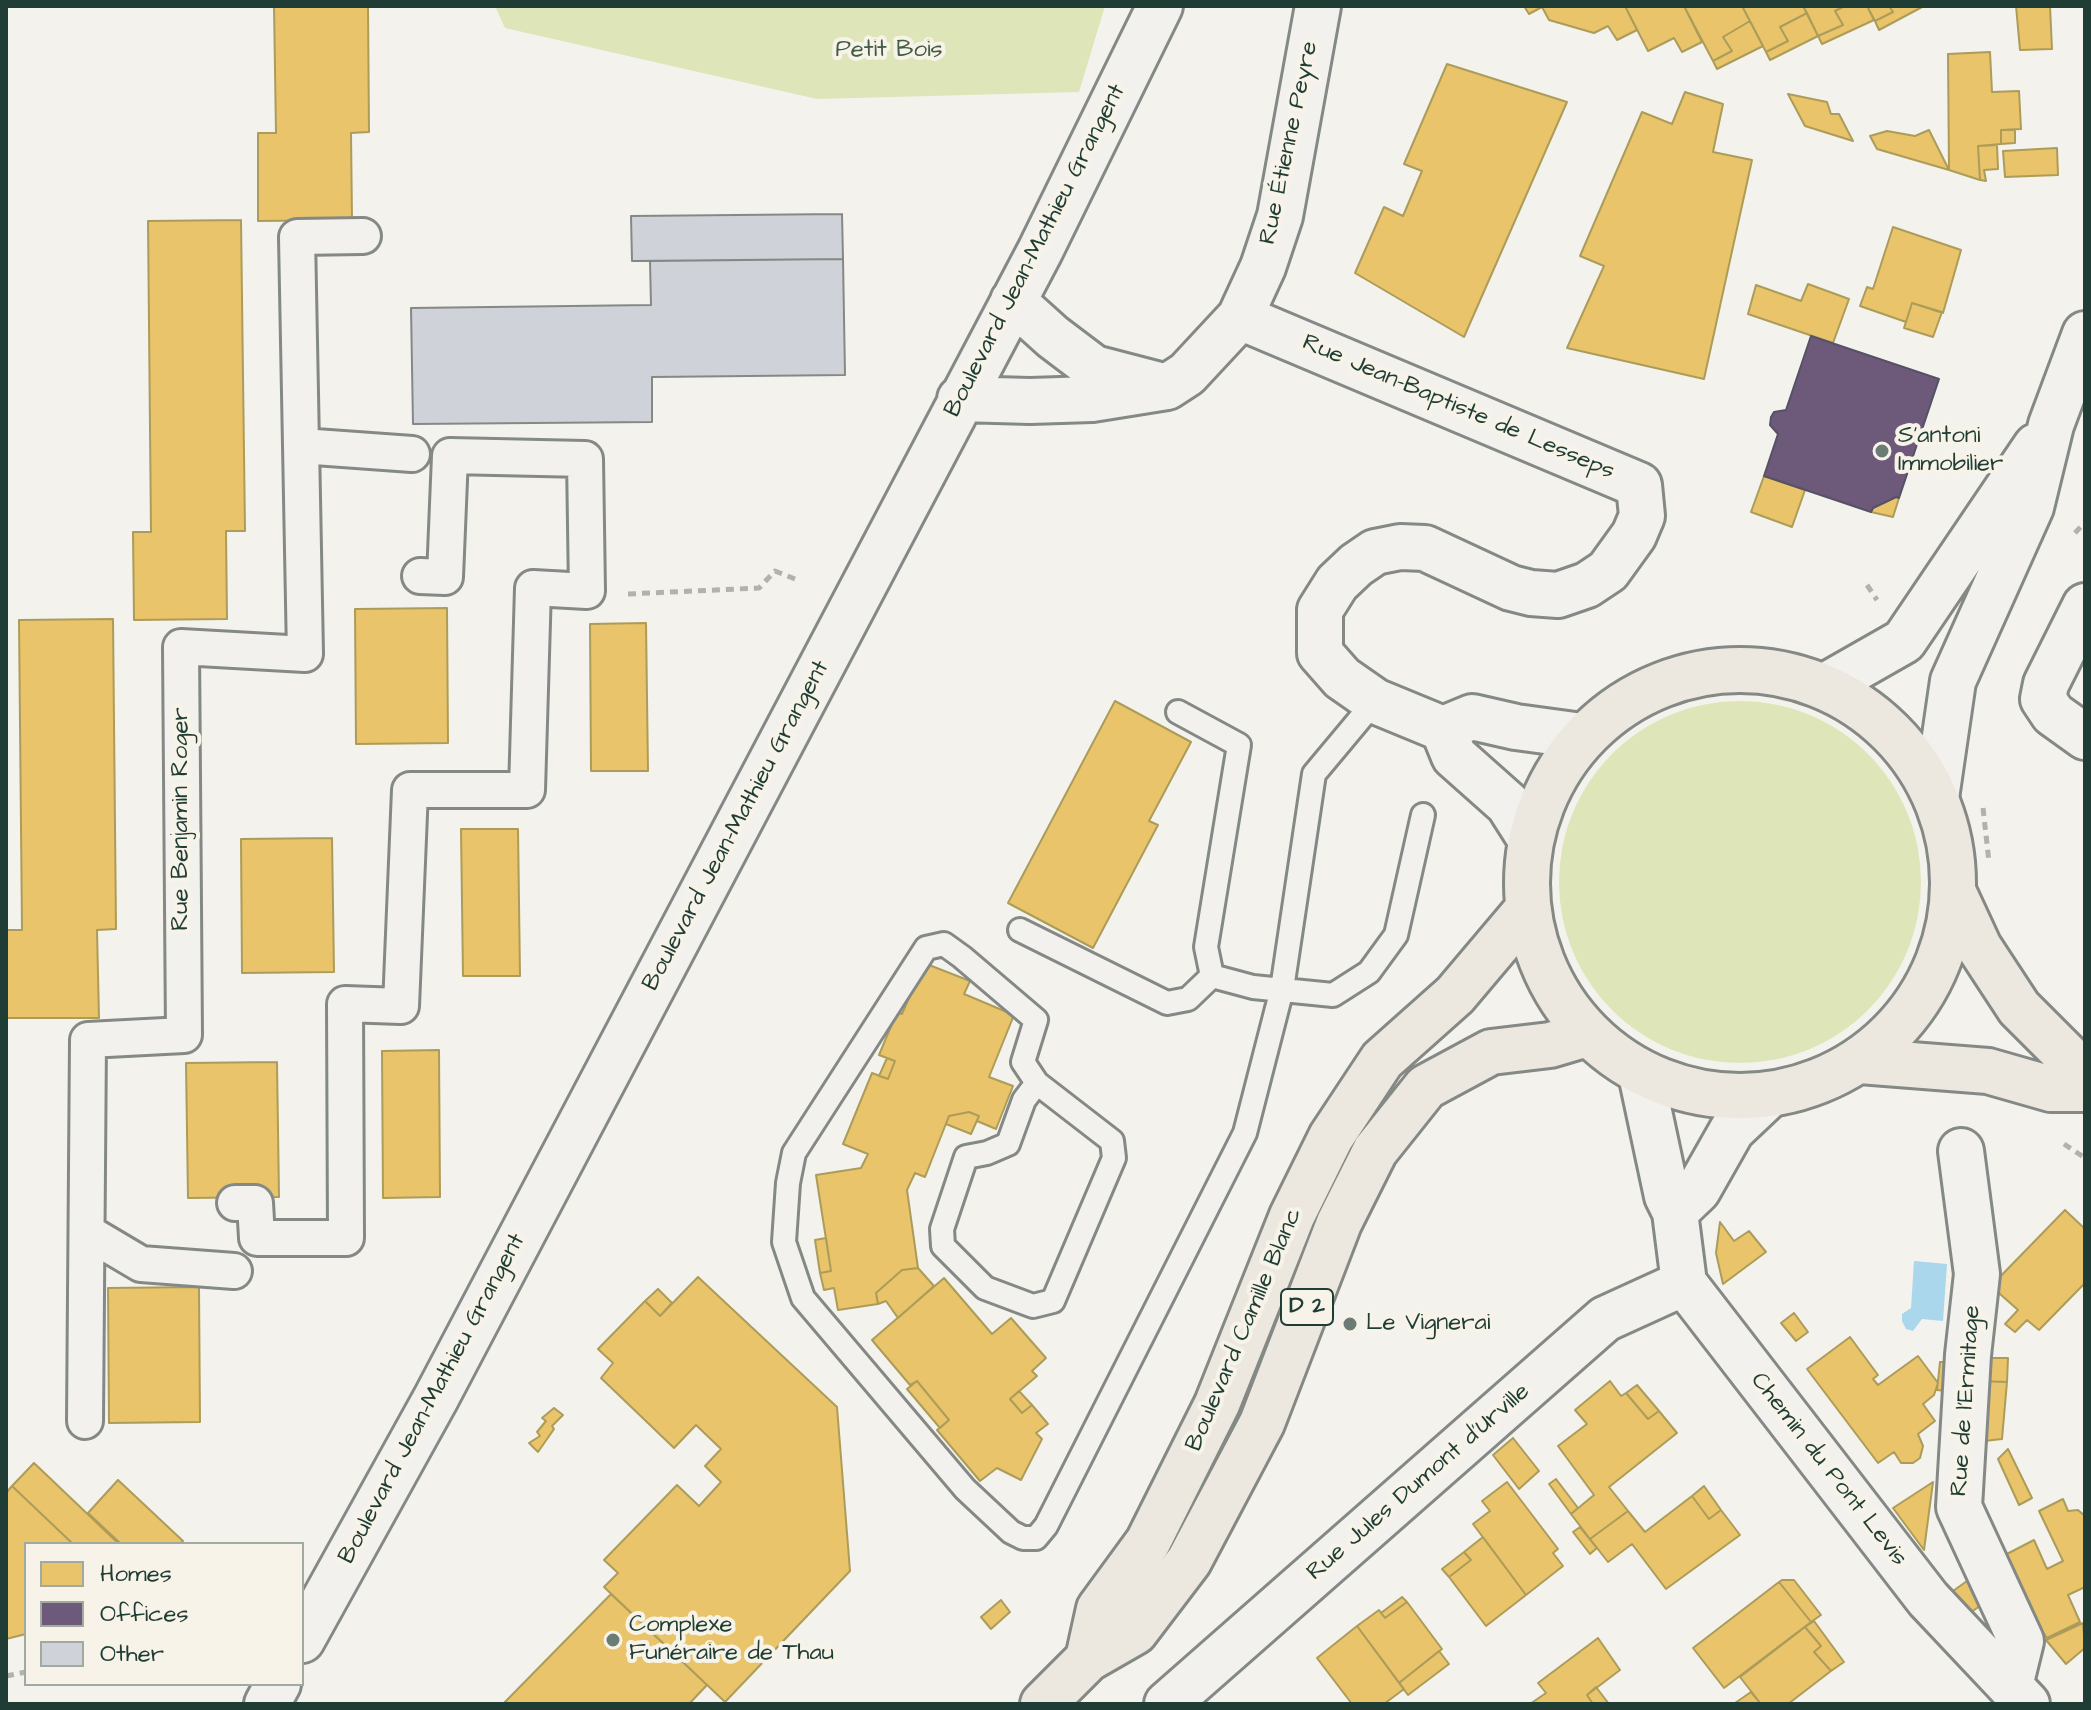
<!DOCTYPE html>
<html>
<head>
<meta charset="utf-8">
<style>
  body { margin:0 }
  #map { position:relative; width:2091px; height:1710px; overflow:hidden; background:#f4f2ec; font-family:"Architects Daughter",sans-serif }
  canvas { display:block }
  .frame { position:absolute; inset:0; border:8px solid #1f3d34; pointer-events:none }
  .legend { position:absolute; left:24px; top:1542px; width:280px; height:144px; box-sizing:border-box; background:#f7f3e8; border:2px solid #a1aaa0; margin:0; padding:10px 14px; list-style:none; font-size:24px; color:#1f3d34 }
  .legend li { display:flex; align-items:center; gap:16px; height:40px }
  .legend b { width:40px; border:2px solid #a1aaa0 }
</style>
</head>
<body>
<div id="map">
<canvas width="2091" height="1710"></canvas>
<div class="frame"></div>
<ul class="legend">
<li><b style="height:22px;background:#e9c46a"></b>Homes</li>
<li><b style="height:22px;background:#6d597a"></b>Offices</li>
<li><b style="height:22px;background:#cfd3d9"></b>Other</li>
</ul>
</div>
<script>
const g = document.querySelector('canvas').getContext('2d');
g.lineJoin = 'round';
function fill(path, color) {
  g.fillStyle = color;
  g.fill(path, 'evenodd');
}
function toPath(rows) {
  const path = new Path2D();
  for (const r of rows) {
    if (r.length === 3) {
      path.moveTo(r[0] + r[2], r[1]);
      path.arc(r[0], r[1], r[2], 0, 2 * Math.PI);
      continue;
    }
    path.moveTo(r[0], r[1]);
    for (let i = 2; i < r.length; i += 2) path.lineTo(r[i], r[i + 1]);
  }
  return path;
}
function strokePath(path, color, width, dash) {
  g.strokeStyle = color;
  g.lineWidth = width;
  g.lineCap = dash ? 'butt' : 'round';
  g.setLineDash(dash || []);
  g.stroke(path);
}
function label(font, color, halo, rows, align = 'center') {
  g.font = font + ' "Architects Daughter",sans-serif';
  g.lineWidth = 8;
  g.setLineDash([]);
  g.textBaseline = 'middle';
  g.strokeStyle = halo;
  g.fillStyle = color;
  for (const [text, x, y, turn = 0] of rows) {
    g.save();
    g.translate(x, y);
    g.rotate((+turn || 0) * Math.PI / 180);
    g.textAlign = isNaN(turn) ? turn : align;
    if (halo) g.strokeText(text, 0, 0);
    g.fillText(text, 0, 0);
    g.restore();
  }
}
const green = toPath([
  [495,6,1105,6,1079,92,817,99,505,28],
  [1740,882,181]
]);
const water = toPath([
  [1914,1261,1947,1264,1943,1321,1922,1319,1913,1331,1906,1329,1902,1321,1902,1314,1911,1308]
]);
const homes = toPath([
  [274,6,368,6,369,132,351,133,352,220,258,221,258,133,276,133,274,6],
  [1524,6,1625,6,1637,30,1617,40,1608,26,1594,33,1549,20,1542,7,1529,14,1524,6],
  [1625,6,1684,6,1702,42,1682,52,1674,38,1648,51,1625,6],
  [1684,6,1742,6,1750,21,1723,37,1732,51,1713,61,1684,6],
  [1742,6,1803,6,1807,13,1780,27,1788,41,1766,52,1742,6],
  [1803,6,1845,6,1835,11,1843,25,1818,36,1803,6],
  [1845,6,1867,6,1874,20,1822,44,1818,36,1843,25,1835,11,1845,6],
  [1867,6,1889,6,1893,12,1875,21,1867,6],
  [1889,6,1924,6,1879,30,1875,21,1893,12,1889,6],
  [2016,6,2050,6,2052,49,2020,50,2016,6],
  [1807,13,1818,36,1770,60,1766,52,1788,41,1780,27,1807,13],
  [1750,21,1763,46,1717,69,1713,61,1732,51,1723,37,1750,21],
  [1990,52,1992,92,2019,91,2021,129,2001,130,2001,144,1978,146,1980,180,1949,170,1948,54,1990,52],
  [1447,64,1567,102,1464,337,1355,273,1384,207,1403,216,1422,171,1404,164,1447,64],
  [1685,92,1723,104,1713,152,1752,160,1704,379,1567,348,1604,266,1580,256,1642,112,1672,124,1685,92],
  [1788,94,1827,102,1831,114,1839,114,1853,141,1805,126,1788,94],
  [1929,130,1949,170,1877,149,1870,136,1887,131,1915,136,1929,130],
  [2001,130,2015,130,2015,143,2001,144,2001,130],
  [1997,145,1998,169,1984,170,1986,181,1980,180,1978,146,1997,145],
  [2057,148,2058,175,2005,177,2003,151,2057,148],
  [241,220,245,531,226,531,227,619,134,620,133,532,151,532,148,221,241,220],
  [1893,227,1961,250,1943,313,1912,303,1906,322,1860,306,1867,287,1873,289,1893,227],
  [1808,284,1849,299,1833,343,1748,314,1756,285,1801,301,1808,284],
  [1912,303,1942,312,1933,337,1904,328,1912,303],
  [1764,476,1805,490,1792,527,1751,512,1764,476],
  [1896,497,1899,498,1893,517,1871,512,1873,508,1896,497],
  [447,608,448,743,356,744,355,609,447,608],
  [113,619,116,929,97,930,99,1018,6,1018,6,930,22,930,19,620,113,619],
  [646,623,648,771,591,771,590,624,646,623],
  [1115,701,1191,742,1149,821,1158,825,1093,948,1008,903,1115,701],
  [461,829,518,829,520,976,463,976,461,829],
  [332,838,334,972,242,973,241,839,332,838],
  [924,963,970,981,964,994,1014,1015,989,1077,1013,1086,996,1129,977,1121,979,1116,969,1112,949,1116,925,1177,915,1173,907,1190,918,1268,902,1270,876,1293,878,1304,838,1310,834,1288,824,1290,820,1273,831,1271,816,1175,861,1168,868,1154,843,1144,872,1073,888,1079,895,1061,879,1055,897,1012,902,1014,924,963],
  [439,1050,440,1197,383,1198,382,1051,439,1050],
  [887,1058,895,1061,888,1079,879,1076,887,1058],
  [277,1062,279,1197,188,1198,186,1063,277,1062],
  [969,1112,979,1116,971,1134,946,1124,949,1116,969,1112],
  [2065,1210,2085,1229,2085,1283,2039,1330,2027,1320,2015,1332,2005,1324,2018,1310,1991,1286,2065,1210],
  [1720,1222,1734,1241,1749,1231,1766,1252,1723,1284,1716,1253,1720,1222],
  [826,1238,831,1271,820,1273,815,1240,826,1238],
  [918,1268,934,1286,898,1318,886,1301,878,1304,876,1293,902,1270,918,1268],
  [698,1277,837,1407,850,1571,725,1702,604,1587,618,1573,604,1560,677,1485,699,1506,721,1482,705,1466,721,1449,696,1425,674,1448,601,1378,613,1363,598,1349,645,1301,660,1316,698,1277],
  [944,1278,992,1334,1011,1318,1046,1358,1032,1371,1037,1376,1010,1399,1022,1413,1032,1405,1048,1424,1036,1433,1042,1439,1021,1480,997,1468,980,1481,937,1430,949,1420,917,1381,910,1385,872,1340,944,1278],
  [199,1287,200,1422,109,1423,108,1288,199,1287],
  [658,1289,672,1303,660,1316,645,1301,658,1289],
  [1794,1313,1808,1332,1796,1341,1781,1323,1794,1313],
  [1850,1337,1878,1375,1873,1379,1878,1385,1918,1356,1938,1383,1934,1395,1923,1404,1935,1421,1918,1434,1923,1446,1920,1458,1913,1463,1901,1463,1894,1452,1878,1463,1807,1369,1850,1337],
  [1979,1358,2008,1358,2007,1382,1977,1381,1979,1358],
  [1940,1362,1949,1362,1945,1391,1937,1390,1940,1362],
  [917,1381,949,1420,940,1428,907,1389,917,1381],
  [1610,1381,1621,1396,1626,1393,1648,1419,1659,1411,1677,1433,1609,1487,1628,1511,1590,1539,1571,1514,1594,1495,1558,1446,1587,1424,1575,1410,1610,1381],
  [1977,1381,2007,1382,2002,1439,1975,1442,1977,1381],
  [1637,1385,1659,1411,1648,1419,1626,1393,1637,1385],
  [1019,1391,1032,1405,1022,1413,1010,1399,1019,1391],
  [554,1408,563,1415,552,1426,554,1429,538,1452,529,1443,540,1436,537,1432,546,1421,542,1418,554,1408],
  [1513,1438,1539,1471,1519,1489,1493,1455,1513,1438],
  [2008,1449,2032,1498,2019,1505,1998,1459,2008,1449],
  [34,1463,119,1544,73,1544,12,1486,34,1463],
  [1556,1479,1578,1508,1571,1514,1549,1484,1556,1479],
  [118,1480,183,1541,180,1544,121,1544,88,1513,118,1480],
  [1507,1482,1558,1549,1553,1553,1563,1566,1526,1595,1473,1524,1490,1511,1482,1501,1507,1482],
  [1933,1482,1924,1550,1893,1508,1933,1482],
  [12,1486,73,1544,26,1544,26,1634,6,1639,6,1493,12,1486],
  [1704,1486,1721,1510,1709,1519,1692,1496,1704,1486],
  [1692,1496,1709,1519,1721,1510,1740,1535,1666,1589,1632,1544,1608,1562,1590,1539,1628,1511,1645,1532,1692,1496],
  [2063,1499,2068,1511,2078,1510,2085,1516,2085,1587,2068,1595,2080,1622,2047,1638,2034,1620,2003,1556,2034,1540,2047,1569,2063,1561,2039,1511,2063,1499],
  [1580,1527,1597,1548,1590,1554,1573,1532,1580,1527],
  [1483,1537,1526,1595,1486,1626,1449,1577,1471,1560,1464,1552,1483,1537],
  [1464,1552,1471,1560,1449,1577,1442,1569,1464,1552],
  [1782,1580,1794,1580,1821,1615,1811,1622,1779,1582,1782,1580],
  [1967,1581,1984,1603,1970,1613,1953,1591,1967,1581],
  [1779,1582,1811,1622,1724,1688,1693,1648,1779,1582],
  [611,1594,707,1685,689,1704,503,1704,611,1594],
  [1402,1597,1407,1602,1385,1618,1381,1613,1402,1597],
  [1001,1600,1010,1612,991,1629,981,1617,1001,1600],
  [1407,1602,1442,1649,1399,1683,1357,1626,1379,1610,1385,1618,1407,1602],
  [1814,1621,1844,1662,1831,1671,1814,1652,1821,1646,1805,1627,1814,1621],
  [2083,1623,2085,1648,2066,1664,2046,1640,2083,1623],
  [1357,1626,1404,1689,1384,1704,1352,1704,1317,1658,1357,1626],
  [1805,1627,1821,1646,1814,1652,1831,1671,1788,1704,1761,1704,1740,1677,1805,1627],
  [1598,1638,1620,1670,1587,1695,1593,1704,1530,1704,1546,1693,1538,1683,1598,1638],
  [1439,1651,1449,1664,1408,1695,1399,1683,1439,1651],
  [1596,1687,1609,1704,1593,1704,1587,1695,1596,1687],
  [1751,1692,1761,1704,1735,1703,1751,1692]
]);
const offices = toPath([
  [1811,336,1939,379,1899,498,1896,497,1873,508,1871,512,1764,476,1778,434,1770,425,1771,417,1774,412,1786,410,1811,336]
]);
const building = toPath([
  [842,214,843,259,632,261,631,216,842,214],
  [843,259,845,375,652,377,652,422,413,424,411,308,651,305,650,261,843,259]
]);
const path = toPath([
  [2075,533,2085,522],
  [1867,585,1877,600],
  [628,594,759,588,775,571,800,581],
  [1983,808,1989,862],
  [2064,1144,2085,1158],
  [6,1676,26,1672]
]);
const service = toPath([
  [1178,712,1239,745,1206,947,1212,976],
  [1020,930,1167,1003,1188,999,1212,976],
  [1212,976,1253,987,1333,995,1369,972,1396,935,1423,815],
  [1037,1083,1024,1100,1008,1144,987,1153,966,1157,942,1229,943,1246,985,1288,1033,1306,1053,1301,1114,1158,1112,1141,1037,1083,1023,1062,1036,1020,962,957,944,944,926,948,794,1153,788,1183,784,1242,803,1298,965,1489,1011,1532,1023,1538,1036,1538,1046,1526,1245,1133,1282,989,1314,774,1375,701]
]);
const pedestrian = toPath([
  [301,446,412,454],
  [235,1203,255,1203,257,1238,346,1238,345,1004,401,1006,410,790,527,790,533,588,587,591,585,459,450,456,445,577,420,576],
  [87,1232,141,1264,234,1271],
  [85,1421,88,1040,184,1035,181,647,305,654,297,237,363,236]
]);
const minor = toPath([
  [1240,317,1639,485,1642,516,1634,535,1608,571,1587,585,1558,595,1531,593,1511,588,1425,548,1400,547,1375,552,1356,565,1337,583,1320,610,1320,653,1342,678,1375,701,1443,729,1454,756,1508,804,1529,837],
  [1167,387,1187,374,1240,317,1263,267,1280,216,1318,6],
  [960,399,1030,401,1092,399,1167,387,1094,368,1053,337,1013,301],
  [2085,606,2046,684,2043,699,2053,714,2085,737],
  [1443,729,1472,717,1516,727,1582,736],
  [1641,1074,1667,1196,1675,1212,1698,1190,1732,1130,1768,1096],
  [1961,1151,1977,1274,1968,1355,1959,1507,2021,1641,2010,1686],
  [1675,1212,1684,1283,1928,1599,2027,1704],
  [302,1640,436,1398,1040,251,1160,6],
  [267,1704,278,1684],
  [1167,1704,1605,1319,1684,1283]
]);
const secondary = toPath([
  [1825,686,1904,641,2036,446],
  [1936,798,1953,681,2031,507,2051,425,2085,334]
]);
const primary = toPath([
  [1740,883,213],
  [1954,893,1979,947,2019,1008,2068,1057,2084,1089],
  [1860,1061,1988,1071,2051,1089,2085,1089],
  [1088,1659,1099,1609,1148,1542,1217,1404,1292,1216,1331,1137,1382,1060,1455,995,1526,911],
  [1043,1704,1088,1659,1135,1632,1189,1561,1262,1423,1339,1223,1375,1151,1426,1087,1491,1052,1550,1045,1587,1034]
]);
const markers = [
  [1882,451,8,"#6a7c74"],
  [1350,1324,8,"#6a7c74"],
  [613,1640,8,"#6a7c74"]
];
const shields = [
  [1307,1307,52]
];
const shieldNames = [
  ["D 2",1307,1307]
];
const parkNames = [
  ["Petit Bois",889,51]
];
const streetNames = [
  ["Rue Étienne Peyre",1290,143,-78],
  ["Boulevard Jean-Mathieu Grangent",1036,251,-63],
  ["Rue Jean-Baptiste de Lesseps",1458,408,23],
  ["Rue Benjamin Roger",182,819,-90],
  ["Boulevard Jean-Mathieu Grangent",737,826,-62],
  ["Boulevard Camille Blanc",1245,1330,-67],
  ["Boulevard Jean-Mathieu Grangent",433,1399,-62],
  ["Rue de l'Ermitage",1967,1401,-86],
  ["Chemin du Pont Levis",1828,1470,52],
  ["Rue Jules Dumont d'Urville",1419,1483,-41]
];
const poiNames = [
  ["S'antoni",1898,437],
  ["Immobilier",1898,465],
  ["Le Vignerai",1366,1324],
  ["Complexe",629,1626],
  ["Funéraire de Thau",629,1654]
];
fill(green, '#dde5b9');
fill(water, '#aad7eb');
fill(homes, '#e9c46a');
strokePath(homes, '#ac9c5a', 2);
fill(offices, '#6d597a');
strokePath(offices, '#565165', 2);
fill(building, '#cfd3d9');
strokePath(building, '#848985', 2);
strokePath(service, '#848985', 28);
strokePath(pedestrian, '#848985', 40);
strokePath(minor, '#848985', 50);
strokePath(secondary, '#848985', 50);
strokePath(primary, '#848985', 50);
strokePath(path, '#b0b2ae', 5, [8, 6]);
strokePath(service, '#f2f1ed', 22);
strokePath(pedestrian, '#f2f1ed', 34);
strokePath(minor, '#f2f1ed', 44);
strokePath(secondary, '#f2f1ed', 44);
strokePath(primary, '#ece8df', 44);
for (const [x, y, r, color] of markers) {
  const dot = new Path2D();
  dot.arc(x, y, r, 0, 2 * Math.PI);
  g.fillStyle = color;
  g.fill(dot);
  strokePath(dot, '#f7f3e8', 3);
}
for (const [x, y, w] of shields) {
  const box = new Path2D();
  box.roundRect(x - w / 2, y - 18, w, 36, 6);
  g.fillStyle = '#f7f3e8';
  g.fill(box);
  strokePath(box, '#1f3d34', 2);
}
label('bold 22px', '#1f3d34', null, shieldNames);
label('24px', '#415d46', '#f7f3e8', parkNames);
label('24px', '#1f3d34', '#f7f3e8', streetNames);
label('24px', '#1f3d34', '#f7f3e8', poiNames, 'left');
</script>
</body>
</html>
